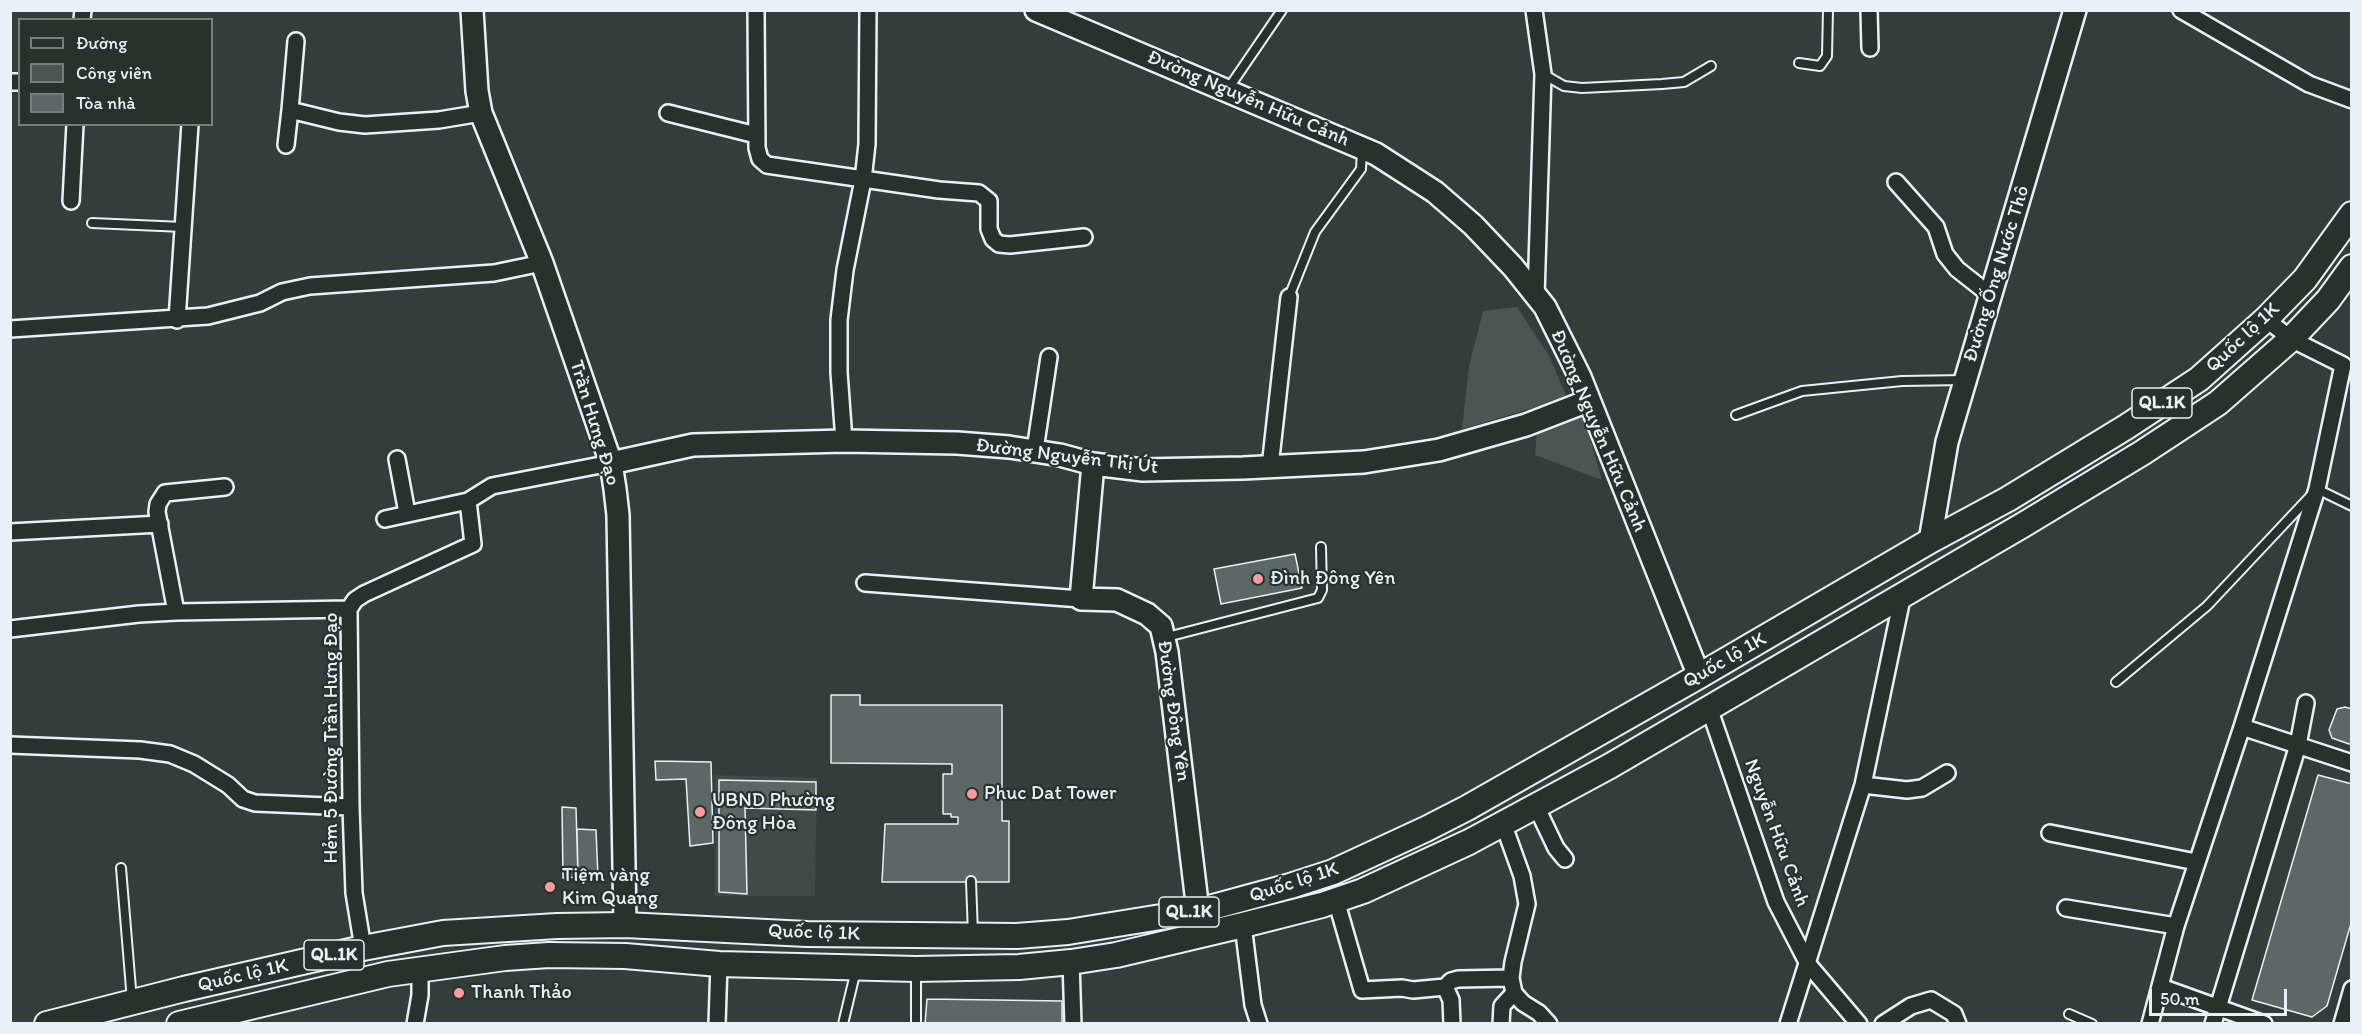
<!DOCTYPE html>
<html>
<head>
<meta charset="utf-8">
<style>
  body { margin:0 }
  #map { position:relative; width:2362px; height:1034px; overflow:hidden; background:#323e39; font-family:Itim,sans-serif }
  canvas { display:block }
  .frame { position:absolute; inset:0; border:12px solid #e8f1f8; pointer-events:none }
  .legend { position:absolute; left:18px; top:18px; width:195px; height:108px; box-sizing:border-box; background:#26332d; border:2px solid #747f7e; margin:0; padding:8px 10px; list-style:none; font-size:18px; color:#e8f1f8 }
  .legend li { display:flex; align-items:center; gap:12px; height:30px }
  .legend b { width:30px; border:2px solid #747f7e }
  .scale { position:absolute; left:2149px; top:989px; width:138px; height:27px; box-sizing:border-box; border:3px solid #e8f1f8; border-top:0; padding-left:8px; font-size:18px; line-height:21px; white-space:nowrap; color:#e8f1f8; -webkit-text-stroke:4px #26332d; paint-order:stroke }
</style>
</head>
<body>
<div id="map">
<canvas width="2362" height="1034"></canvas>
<div class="frame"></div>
<ul class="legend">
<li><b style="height:8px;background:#26332d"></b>Đường</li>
<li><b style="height:16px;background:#495651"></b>Công viên</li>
<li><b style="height:16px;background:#5c6865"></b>Tòa nhà</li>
</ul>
<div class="scale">50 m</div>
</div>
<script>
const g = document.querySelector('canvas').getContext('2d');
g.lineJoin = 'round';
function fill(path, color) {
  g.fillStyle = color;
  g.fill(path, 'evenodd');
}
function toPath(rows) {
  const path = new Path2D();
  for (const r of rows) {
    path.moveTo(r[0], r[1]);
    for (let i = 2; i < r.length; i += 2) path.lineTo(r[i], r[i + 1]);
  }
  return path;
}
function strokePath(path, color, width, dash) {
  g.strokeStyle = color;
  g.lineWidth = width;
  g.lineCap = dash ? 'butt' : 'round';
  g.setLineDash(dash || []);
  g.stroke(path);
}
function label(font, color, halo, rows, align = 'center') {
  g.font = font + ' Itim,sans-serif';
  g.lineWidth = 4.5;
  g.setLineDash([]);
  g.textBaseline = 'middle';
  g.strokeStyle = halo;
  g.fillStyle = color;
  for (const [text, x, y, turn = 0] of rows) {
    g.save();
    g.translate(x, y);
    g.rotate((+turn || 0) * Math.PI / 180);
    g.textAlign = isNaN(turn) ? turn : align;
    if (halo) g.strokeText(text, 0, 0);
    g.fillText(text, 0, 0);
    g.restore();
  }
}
const built = toPath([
  [715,775,817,778,815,896,715,896]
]);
const green = toPath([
  [1517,307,1549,356,1567,398,1462,429,1469,366,1483,311],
  [1583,415,1602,480,1535,455,1537,430]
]);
const building = toPath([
  [1295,554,1302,588,1221,604,1214,569,1295,554],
  [831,695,860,695,860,705,1002,705,1002,821,1009,821,1009,882,882,882,885,824,958,824,958,817,951,817,951,814,943,814,943,774,952,774,952,764,831,763,831,695],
  [2345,707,2352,709,2352,745,2332,738,2329,730,2337,709,2345,707],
  [655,761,711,762,713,843,690,846,686,779,656,780,655,761],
  [2318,775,2352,784,2352,920,2327,1006,2312,1017,2252,1000,2318,775],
  [719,780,816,782,816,810,745,808,747,894,719,892,719,780],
  [562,807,576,808,578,877,563,878,562,807],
  [577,829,596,830,598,877,578,877,577,829],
  [927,999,1062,1001,1062,1024,925,1024,927,999]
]);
const lane = toPath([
  [1799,63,1820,66,1827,56,1828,10],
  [1543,74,1564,86,1582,88,1662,84,1684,82,1711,66],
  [1228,89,1282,10],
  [92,223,183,227],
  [1289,297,1315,232,1361,169,1362,151],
  [1736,415,1802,391,1902,381,1964,380],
  [1167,637,1318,598,1322,590,1321,547],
  [2116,682,2207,606,2317,489,2352,506],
  [121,868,132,1001],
  [971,881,973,934],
  [2069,1014,2092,1024],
  [843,1024,856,970],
  [916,1024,916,973]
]);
const street = toPath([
  [756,10,757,148,760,159,767,165,939,190,979,193,989,201,989,229,993,239,999,244,1010,245,1084,237],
  [1534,10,1543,74,1536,296],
  [1869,10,1870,48],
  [2181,10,2309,84,2352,100],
  [82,20,83,10],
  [296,41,290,110,339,122,365,125,439,120,481,113],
  [10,82,20,82],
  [668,113,756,135],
  [286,145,290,110],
  [1896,182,1936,227,1945,254,1957,269,1990,295],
  [71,201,75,124],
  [177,320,190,124],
  [10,329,208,316,260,303,282,292,310,286,494,273,542,263],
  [844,441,839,372,839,320,845,270,863,180,867,144,868,10],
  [1035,450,1049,357],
  [397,459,407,513],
  [1270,467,1289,297],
  [385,519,468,501],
  [10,532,160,524],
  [865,583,1081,599],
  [176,612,157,512,158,504,165,493,225,487],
  [10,629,139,614,176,612,349,609],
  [1709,708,1776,902,1808,964,1859,1024],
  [2242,727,2352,763],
  [10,745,140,750,170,754,194,764,228,785,243,799,255,803,351,807],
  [1863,785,1907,790,1922,788,1947,773],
  [1536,806,1556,848,1565,859],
  [1503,823,1522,876,1527,904,1513,962,1511,978,1514,993,1523,1003,1539,1013,1549,1024],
  [2050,833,2196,862],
  [1336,900,1362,990,1402,988,1413,990,1445,987,1451,981,1458,979,1511,978],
  [2066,908,2176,926],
  [1243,925,1253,1005,1259,1024],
  [363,948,354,893,351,807,349,609,355,600,364,594,473,544,468,501,492,486,611,463],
  [1071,962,1073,1024],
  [1445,987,1451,1000,1452,1024],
  [2161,987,2264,1024],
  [415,1024,420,995,420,968],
  [717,1024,719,964],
  [1501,1024,1502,1006,1514,993],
  [1788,1024,1863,785,1903,594],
  [1883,1024,1911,1006,1931,1000,1954,1014,1958,1024],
  [2150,1024,2176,926,2242,727,2317,489,2343,365,2291,339,2266,319],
  [2213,1024,2298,745,2306,703],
  [2342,1024,2352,989]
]);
const secondary = toPath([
  [472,10,477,91,481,113,542,263,611,463,615,489,618,515,625,925],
  [1036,10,1376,154,1435,192,1473,225,1513,267,1545,307,1580,377,1699,676],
  [611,463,693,445,844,441,957,443,1009,447,1060,455,1093,464,1143,470,1243,468,1364,462,1439,450,1526,425,1588,401],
  [1093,464,1081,599,1117,600,1147,614,1161,626,1167,652,1198,911],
  [1930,541,1947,442,2075,10]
]);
const primary = toPath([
  [47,1024,184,989,363,948,443,933,557,926,625,925,807,934,1017,936,1068,932,1198,911,1290,886,1333,872,1426,829,1467,808,1699,676,1930,541,2008,499,2126,427,2199,379,2266,319,2305,279,2352,214],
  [179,1024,388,974,505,958,549,955,625,956,719,964,916,969,1019,967,1071,962,1116,955,1243,925,1322,905,1363,891,1469,842,1610,766,2023,525,2142,453,2218,403,2291,339,2328,300,2352,267]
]);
const markers = [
  [1258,579,6,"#ff9aa2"],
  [972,794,6,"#ff9aa2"],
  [700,812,6,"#ff9aa2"],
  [550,887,6,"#ff9aa2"],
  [459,993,6,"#ff9aa2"]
];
const shields = [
  [2162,403,60],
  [1189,912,60],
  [334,955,60]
];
const shieldNames = [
  ["QL.1K",2162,403],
  ["QL.1K",1189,912],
  ["QL.1K",334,955]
];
const streetNames = [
  ["Đường Nguyễn Hữu Cảnh",1248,99,23],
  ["Đường Ống Nước Thô",1997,274,-73],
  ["Quốc lộ 1K",2243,338,-43],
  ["Trần Hưng Đạo",594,423,73],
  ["Đường Nguyễn Hữu Cảnh",1598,431,67],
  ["Đường Nguyễn Thị Út",1067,457,7],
  ["Quốc lộ 1K",1725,661,-30],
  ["Đường Đông Yên",1173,711,82],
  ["Hẻm 5 Đường Trần Hưng Đạo",332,738,-90],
  ["Nguyễn Hữu Cảnh",1776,833,70],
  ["Quốc lộ 1K",1294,883,-18],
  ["Quốc lộ 1K",814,933,2],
  ["Quốc lộ 1K",243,976,-13]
];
const poiNames = [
  ["Đình Đông Yên",1270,579],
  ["Phuc Dat Tower",984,794],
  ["UBND Phường",712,801],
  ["Đông Hòa",712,824],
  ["Tiệm vàng",562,876],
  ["Kim Quang",562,899],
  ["Thanh Thảo",471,993]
];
fill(built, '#3f4b46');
fill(green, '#495651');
fill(building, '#5c6865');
strokePath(building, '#e8f1f8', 1.5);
strokePath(lane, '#e8f1f8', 12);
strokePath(street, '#e8f1f8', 20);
strokePath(secondary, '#e8f1f8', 26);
strokePath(primary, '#e8f1f8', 28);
strokePath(lane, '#26332d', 8);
strokePath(street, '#26332d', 15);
strokePath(secondary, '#26332d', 21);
strokePath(primary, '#26332d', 24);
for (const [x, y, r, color] of markers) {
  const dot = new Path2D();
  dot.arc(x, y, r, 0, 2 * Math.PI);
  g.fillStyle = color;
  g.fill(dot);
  strokePath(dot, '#26332d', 2);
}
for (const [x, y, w] of shields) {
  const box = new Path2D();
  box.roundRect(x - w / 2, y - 15, w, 30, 4.5);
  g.fillStyle = '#26332d';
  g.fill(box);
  strokePath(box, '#e8f1f8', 1.5);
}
label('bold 18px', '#e8f1f8', null, shieldNames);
label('20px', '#e8f1f8', '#26332d', streetNames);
label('20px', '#e8f1f8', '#26332d', poiNames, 'left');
</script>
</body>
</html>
